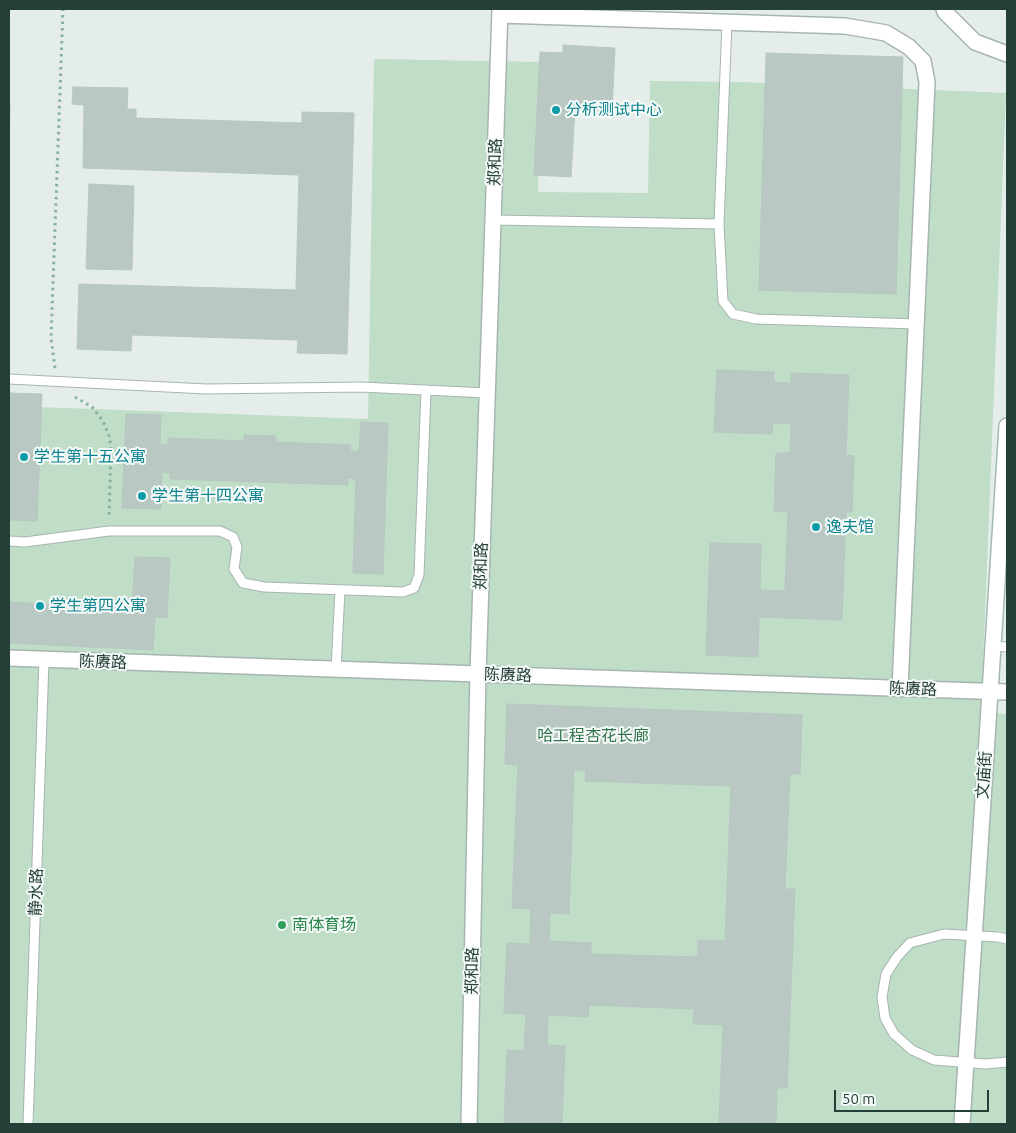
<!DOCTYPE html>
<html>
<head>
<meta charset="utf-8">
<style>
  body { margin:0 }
  #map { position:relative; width:1016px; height:1133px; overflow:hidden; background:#e5edea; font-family:Ubuntu,sans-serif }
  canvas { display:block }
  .frame { position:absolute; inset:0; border:10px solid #243f38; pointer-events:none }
  .scale { position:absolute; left:834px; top:1090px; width:155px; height:22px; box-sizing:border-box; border:2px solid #243f38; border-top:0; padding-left:6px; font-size:15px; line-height:18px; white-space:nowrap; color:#243f38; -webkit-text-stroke:4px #f5faf8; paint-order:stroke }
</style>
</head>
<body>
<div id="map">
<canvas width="1016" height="1133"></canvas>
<div class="frame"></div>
<div class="scale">50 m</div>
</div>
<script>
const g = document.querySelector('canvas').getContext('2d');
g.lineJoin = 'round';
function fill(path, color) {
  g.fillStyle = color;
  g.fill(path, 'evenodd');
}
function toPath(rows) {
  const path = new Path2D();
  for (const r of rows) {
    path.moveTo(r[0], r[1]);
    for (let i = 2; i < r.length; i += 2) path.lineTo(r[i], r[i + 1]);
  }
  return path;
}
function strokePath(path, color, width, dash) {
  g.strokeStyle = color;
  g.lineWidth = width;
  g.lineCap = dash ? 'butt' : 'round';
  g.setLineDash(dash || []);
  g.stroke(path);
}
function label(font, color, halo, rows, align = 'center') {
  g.font = font + ' Ubuntu,"Noto Sans SC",sans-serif';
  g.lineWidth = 4;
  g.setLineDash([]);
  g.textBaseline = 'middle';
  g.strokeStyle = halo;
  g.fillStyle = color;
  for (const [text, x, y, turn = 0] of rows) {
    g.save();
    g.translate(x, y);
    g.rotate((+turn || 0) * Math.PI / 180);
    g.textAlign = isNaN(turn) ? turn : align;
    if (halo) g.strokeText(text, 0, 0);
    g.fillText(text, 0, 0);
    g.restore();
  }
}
const green = toPath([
  [374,59,540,62,538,192,648,193,650,81,741,82,1006,93,981,712,1007,714,1007,1124,9,1124,9,406,368,419]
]);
const building = toPath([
  [563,45,615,48,612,111,575,109,571,177,534,175,540,52,563,53,563,45],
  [766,53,903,57,896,294,759,290,766,53],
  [73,87,128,88,127,109,136,109,136,118,302,123,302,112,354,113,347,354,297,353,298,340,132,335,131,351,77,349,79,284,296,290,299,175,83,168,84,105,72,104,73,87],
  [9,105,10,105,9,155,9,105],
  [89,184,134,186,132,270,86,269,89,184],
  [717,370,774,372,774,382,791,383,791,373,849,375,846,455,854,456,852,512,846,512,842,620,759,617,758,657,706,655,710,543,761,544,760,590,785,591,788,512,774,511,776,453,790,453,791,424,773,423,772,434,714,432,717,370],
  [9,393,42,394,37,521,9,520,9,393],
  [126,414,161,415,160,445,168,445,168,438,244,441,244,435,276,436,276,442,351,445,350,451,359,451,361,422,388,423,383,574,353,573,356,479,348,478,348,485,170,479,170,473,162,472,161,509,122,508,126,414],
  [135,557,170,558,167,618,155,617,153,650,9,643,9,602,132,609,135,557],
  [507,704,802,715,800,774,790,774,785,889,795,889,787,1088,777,1088,776,1124,719,1124,723,1025,693,1024,694,1009,589,1005,588,1017,548,1015,547,1045,565,1046,562,1124,504,1124,507,1050,524,1051,526,1014,504,1013,507,943,530,944,531,909,512,908,518,765,505,764,507,704],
  [574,770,586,770,585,781,731,786,725,941,698,940,698,957,591,954,591,943,549,941,550,913,569,914,574,770]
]);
const path = toPath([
  [55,368,51,338,63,9],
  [75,397,92,407,103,421,109,436,111,447,109,518]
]);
const service = toPath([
  [727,22,719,224,723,301,733,314,756,319,917,324],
  [493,220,719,224],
  [9,379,206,389,361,387,487,393],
  [9,541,25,542,109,531,220,531,233,537,237,547,234,569,243,583,264,587,403,592,414,588,419,575,426,390],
  [993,646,1007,647],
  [336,669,340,590],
  [1007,939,998,937,944,934,910,943,897,957,886,974,882,997,885,1018,894,1034,912,1050,934,1060,986,1064,1007,1062],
  [28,1124,44,660]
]);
const minor = toPath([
  [944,9,945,12,975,42,1007,54],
  [500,15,845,26,886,33,909,47,923,61,927,82,900,688],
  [9,658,1007,692],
  [469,1124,478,673,500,9],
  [962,1124,993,646]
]);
const secondary = toPath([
  [993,646,1007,426]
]);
const markers = [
  [556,110,5,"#0f9aa8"],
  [24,457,5,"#0f9aa8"],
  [142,496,5,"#0f9aa8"],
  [816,527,5,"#0f9aa8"],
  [40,606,5,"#0f9aa8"],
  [282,925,5,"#2e9e5b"]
];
const cultureNames = [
  ["分析测试中心",566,110],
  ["学生第十五公寓",34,457],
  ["学生第十四公寓",152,496],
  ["逸夫馆",826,527],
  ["学生第四公寓",50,606]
];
const streetNames = [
  ["郑和路",495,162,-88],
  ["郑和路",481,566,-88],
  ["陈赓路",103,662,2],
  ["陈赓路",508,675,2],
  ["陈赓路",913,689,2],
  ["文庙街",984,775,-86],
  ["静水路",36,892,-88],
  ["郑和路",472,971,-89]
];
const parkNames = [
  ["哈工程杏花长廊",593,736]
];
const leisureNames = [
  ["南体育场",292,925]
];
fill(green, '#bfddc7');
fill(building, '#bac8c3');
strokePath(building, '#b7c7c1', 1);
strokePath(service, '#a7b5b1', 11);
strokePath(minor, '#a7b5b1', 18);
strokePath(secondary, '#a3b9b2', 18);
strokePath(path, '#86b0a3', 3, [2.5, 4]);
strokePath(service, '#fff', 9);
strokePath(minor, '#fff', 15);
strokePath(secondary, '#fff', 15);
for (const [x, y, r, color] of markers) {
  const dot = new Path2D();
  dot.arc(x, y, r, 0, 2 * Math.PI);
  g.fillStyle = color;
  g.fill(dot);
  strokePath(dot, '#f5faf8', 2);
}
label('16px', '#0d838f', '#f5faf8', cultureNames, 'left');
label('16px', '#243f38', '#f5faf8', streetNames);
label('16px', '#30744b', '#f5faf8', parkNames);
label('16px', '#27864d', '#f5faf8', leisureNames, 'left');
</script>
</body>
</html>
